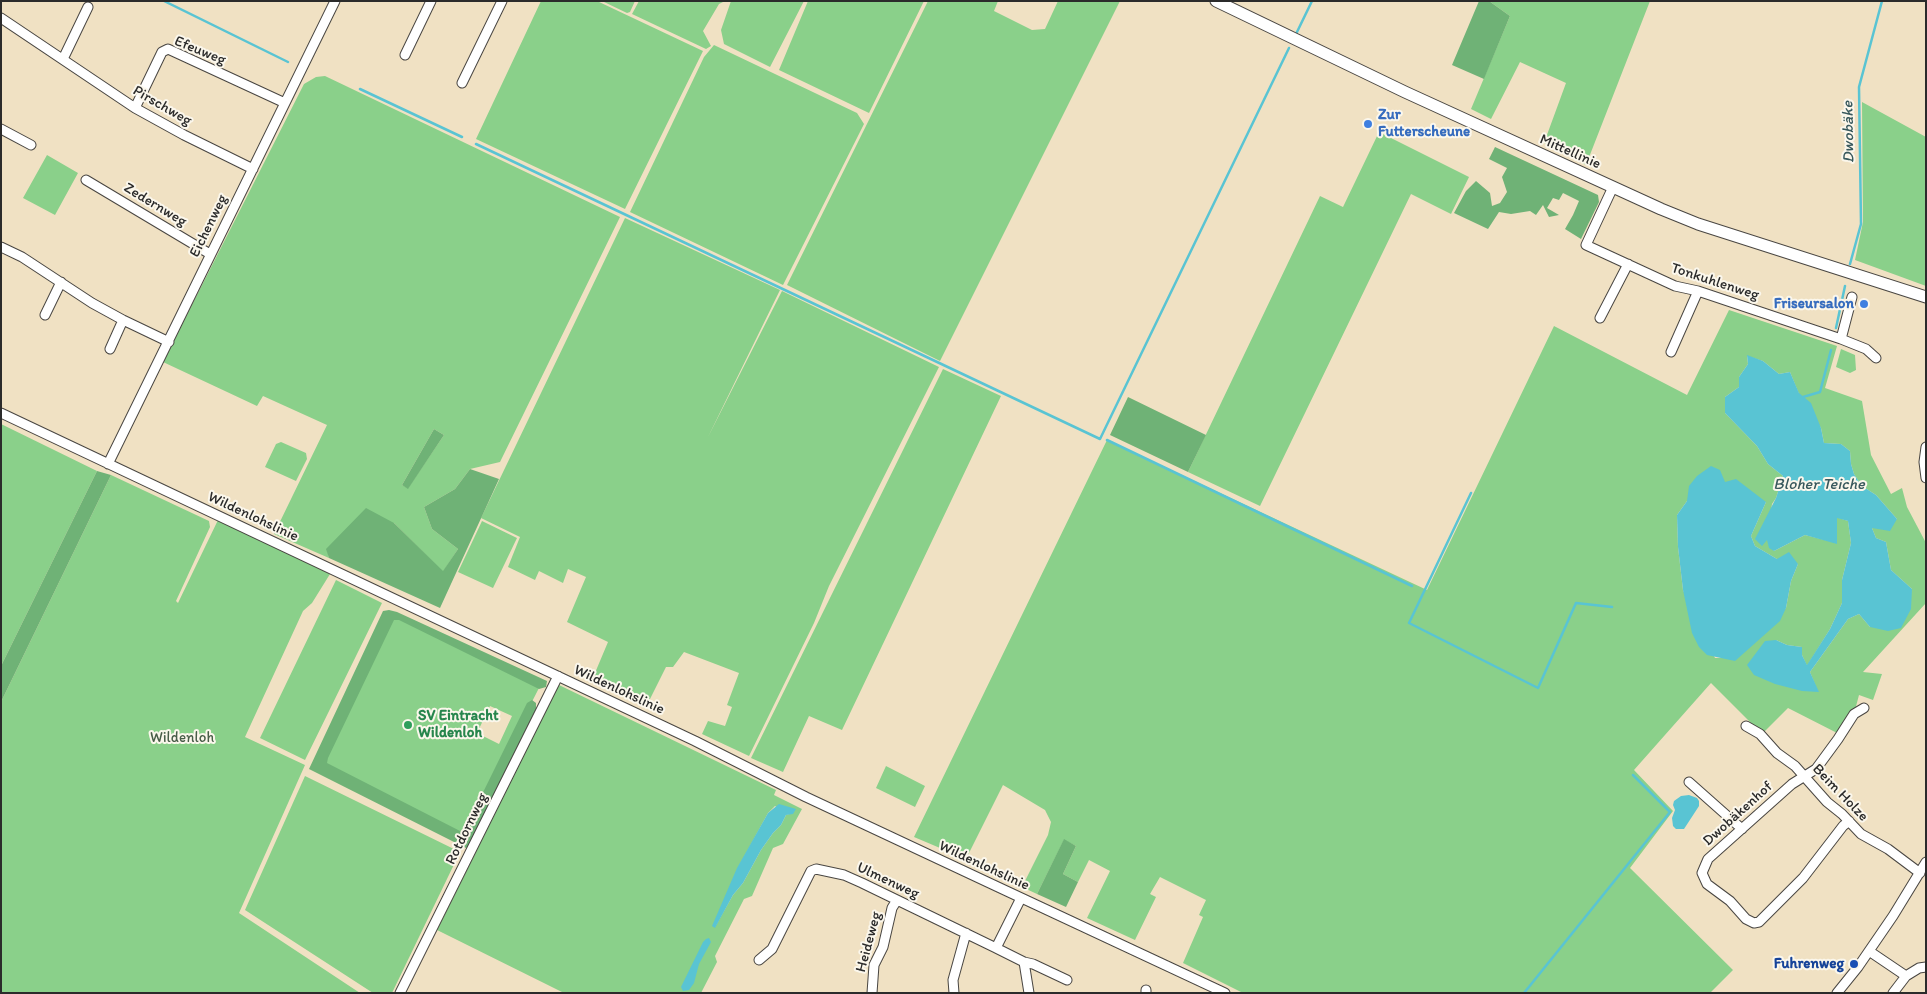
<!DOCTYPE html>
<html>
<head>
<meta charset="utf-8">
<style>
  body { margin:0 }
  #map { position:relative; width:1927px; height:994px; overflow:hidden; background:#f0e1c3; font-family:Itim,sans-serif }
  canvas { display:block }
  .frame { position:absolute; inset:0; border:2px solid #2b2b2b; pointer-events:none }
</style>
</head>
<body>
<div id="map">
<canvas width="1927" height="994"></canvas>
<div class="frame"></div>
</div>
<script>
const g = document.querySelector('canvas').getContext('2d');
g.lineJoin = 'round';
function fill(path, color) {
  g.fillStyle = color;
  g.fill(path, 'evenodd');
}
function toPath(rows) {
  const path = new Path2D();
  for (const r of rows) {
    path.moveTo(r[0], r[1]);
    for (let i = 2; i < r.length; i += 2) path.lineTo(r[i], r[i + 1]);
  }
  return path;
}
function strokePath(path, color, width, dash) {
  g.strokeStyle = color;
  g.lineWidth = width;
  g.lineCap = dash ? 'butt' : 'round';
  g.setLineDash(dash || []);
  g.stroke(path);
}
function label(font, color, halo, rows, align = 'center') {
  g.font = font + ' Itim,sans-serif';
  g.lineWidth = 4;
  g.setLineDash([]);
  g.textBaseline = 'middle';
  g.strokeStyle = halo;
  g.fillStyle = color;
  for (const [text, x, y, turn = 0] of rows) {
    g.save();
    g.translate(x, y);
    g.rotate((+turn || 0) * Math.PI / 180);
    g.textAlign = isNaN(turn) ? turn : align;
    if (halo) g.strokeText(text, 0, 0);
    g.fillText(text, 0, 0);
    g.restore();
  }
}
const green = toPath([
  [541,1,597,1,703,51,625,209,476,139],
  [602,1,635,1,630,12,627,13],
  [639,1,725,1,719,4,703,31,711,46,706,49,632,14],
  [731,1,804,1,770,67,724,44,721,30],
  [808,1,924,1,869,113,779,70],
  [928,1,998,1,994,11,1032,30,1045,29,1058,1,1120,1,940,361,787,285],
  [1489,1,1650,1,1586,165,1544,143,1566,83,1520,62,1491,119,1471,109,1510,16],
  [714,45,857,113,864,124,783,285,630,212,704,57],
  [325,76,620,217,500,462,470,469,455,489,424,507,432,529,458,549,443,572,394,523,327,549,329,558,274,534,327,425,263,396,257,406,163,362,304,84,316,77],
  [434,429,444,435,408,488,402,485],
  [1862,102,1926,137,1926,286,1855,260,1863,222],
  [1379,132,1469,177,1451,214,1411,194,1260,506,1188,472,1320,196,1343,207],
  [47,155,78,173,55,215,23,198],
  [625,218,780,290,708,437,782,291,939,367,829,586,814,623,749,756,702,734,708,721,725,726,732,707,727,705,739,673,684,652,673,667,666,667,646,707,592,680,608,642,567,622,586,577,568,569,563,583,539,571,535,580,508,567,520,537,481,518],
  [1729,310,1837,346,1825,388,1862,401,1871,455,1891,494,1902,488,1907,507,1926,543,1926,603,1863,672,1882,674,1873,700,1859,695,1854,714,1841,735,1788,708,1762,734,1711,683,1634,770,1673,811,1630,868,1733,970,1710,993,1243,993,1183,963,1203,917,1199,915,1206,900,1160,877,1150,894,1156,897,1135,940,1087,918,1110,871,1089,860,1078,882,1063,874,1076,846,1064,840,1037,894,1022,887,1048,835,1051,822,1045,810,1003,785,966,859,914,837,1107,440,1427,590,1554,326,1687,395],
  [1747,356,1763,361,1779,374,1790,372,1799,394,1821,428,1824,443,1841,444,1850,451,1851,464,1854,474,1862,486,1876,495,1897,519,1872,528,1876,538,1886,542,1891,570,1912,589,1870,627,1859,614,1848,619,1810,672,1818,692,1776,640,1787,645,1802,647,1802,655,1807,666,1830,629,1842,603,1842,580,1851,543,1848,521,1836,517,1837,543,1805,535,1774,551,1767,539,1772,504,1776,498,1783,476,1768,464,1757,446,1725,413,1725,397,1739,387,1739,377,1748,364],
  [1687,501,1766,502,1751,536,1755,546,1777,559,1798,564,1791,581,1786,608,1727,658,1715,658,1683,590,1678,547,1677,515],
  [1841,349,1855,355,1856,370,1850,373,1836,367],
  [943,369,1001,396,842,730,809,716,783,772,751,758],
  [1,424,97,471,1,666],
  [281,442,306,453,307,459,296,481,265,467,276,444],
  [111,475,209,521,210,527,176,601,178,603,218,520,330,574,312,603,303,611,245,737,305,765,239,913,360,993,1,993,1,702],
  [482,521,517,538,493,588,458,572],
  [336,580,382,603,305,760,260,738],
  [391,613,540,686,463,837,316,764],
  [490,706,512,716,499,744,477,733],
  [559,685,776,790,774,795,802,809,783,844,773,848,752,896,744,899,715,956,717,962,701,993,564,993,437,930],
  [775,806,789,814,786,815,781,825,773,833,761,850,743,883,733,895,715,927,738,868,768,813],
  [886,766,925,786,915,807,876,788],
  [305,776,460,852,392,993,373,993,245,910]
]);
const forest = toPath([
  [1479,1,1489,1,1510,16,1484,79,1452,65],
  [1495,147,1598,195,1599,202,1581,239,1565,229,1573,215,1579,201,1563,193,1559,200,1553,198,1547,208,1559,215,1549,217,1543,205,1536,215,1530,211,1511,214,1499,212,1488,229,1454,213,1466,191,1476,181,1490,193,1492,206,1500,203,1507,192,1502,177,1507,168,1489,159],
  [1128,397,1206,435,1188,472,1110,435],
  [434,429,444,435,408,489,402,485],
  [470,469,499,479,440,608,329,558,326,549,366,508,394,523,443,571,458,549,432,529,424,507,455,489],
  [97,471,111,475,1,702,1,666],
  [389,610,397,612,547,681,546,687,539,689,399,620,394,620,328,758,327,763,462,832,464,831,527,703,532,700,536,703,536,709,469,846,466,848,309,769,383,611],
  [1064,839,1076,846,1063,874,1078,882,1066,907,1037,894]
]);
const water = toPath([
  [1747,355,1763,361,1779,374,1790,372,1799,393,1811,403,1821,428,1824,443,1841,444,1850,451,1851,464,1854,474,1862,486,1876,495,1897,519,1890,531,1872,528,1876,538,1886,542,1891,570,1912,589,1911,609,1901,628,1888,631,1870,627,1859,614,1848,619,1810,672,1819,692,1802,691,1775,684,1754,675,1747,665,1765,641,1776,640,1787,645,1802,647,1802,655,1807,665,1830,629,1842,603,1842,580,1851,543,1848,521,1837,518,1837,544,1805,535,1774,551,1769,548,1767,540,1762,546,1755,539,1776,498,1783,476,1768,464,1757,446,1725,413,1725,397,1739,387,1739,377,1748,364],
  [1711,466,1720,470,1725,482,1736,479,1766,502,1751,536,1755,546,1777,559,1789,552,1798,564,1791,581,1786,608,1780,621,1735,661,1707,655,1699,647,1692,633,1683,590,1678,547,1677,515,1687,501,1689,486,1697,476],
  [1689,795,1697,798,1699,801,1699,806,1684,829,1676,829,1673,826,1672,818,1675,810,1673,805,1674,801,1681,796],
  [779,804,796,809,793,814,786,815,781,825,773,833,761,850,743,883,733,895,715,928,712,926,737,868,768,813],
  [709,938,711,942,699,964,694,983,689,990,683,991,681,987,703,942,706,939]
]);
const stream = toPath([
  [164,1,288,62],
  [1297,32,1312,1],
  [360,89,462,137],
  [476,144,1100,439,1289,48],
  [1850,264,1861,224,1859,87,1882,1],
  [1836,328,1845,286],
  [1803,397,1820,392,1831,350],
  [1107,440,1412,586],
  [1471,493,1409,623,1538,688,1576,603,1612,607],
  [1524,993,1670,812,1633,775]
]);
const street = toPath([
  [1,18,135,108,184,135,253,169],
  [405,55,431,1],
  [63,59,88,7],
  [462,83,502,1],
  [135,108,162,52,168,49,285,103],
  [1,129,31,145],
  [86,180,210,254],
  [1613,187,1586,245,1675,286,1698,291,1841,339,1866,349,1876,358],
  [1,247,22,257,92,303,123,320,169,342],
  [45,315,61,282],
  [1600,318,1628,264],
  [1841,339,1852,297],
  [110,349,123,320],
  [1671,352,1698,291],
  [1,413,695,741,806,797,998,887,1225,993],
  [1926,447,1924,462,1926,478],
  [108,464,335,1],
  [1746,726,1760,734,1777,753,1795,766,1827,802,1842,814,1861,834,1888,849,1920,873],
  [1689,782,1742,829],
  [1849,821,1843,826,1803,878,1759,922,1754,923,1746,919,1730,901,1707,884,1702,873,1708,859,1792,784,1816,769,1838,739,1854,714,1864,708],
  [996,948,1024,962,1029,993],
  [1869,951,1906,976,1919,968,1926,967],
  [759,960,772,949,811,871,816,869,844,875,862,883,996,948,1021,898],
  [1024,962,1033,964,1067,980],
  [1146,990,1146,993],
  [400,993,558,676],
  [872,993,874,965,883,947,892,908,897,900],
  [954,993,953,980,966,933],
  [1837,993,1858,967,1893,916,1926,862],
  [1893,993,1906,976]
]);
const secondary = toPath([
  [1216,1,1405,92,1661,209,1698,224,1926,297]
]);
const markers = [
  [1368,124,5,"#3f7fe0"],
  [1864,304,5,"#3f7fe0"],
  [408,725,5,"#2e9e5b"],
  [1854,964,5,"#1a4fb4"]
];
const streetNames = [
  ["Efeuweg",200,51,22],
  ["Pirschweg",162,106,30],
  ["Mittellinie",1570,152,24],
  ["Zedernweg",155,205,31],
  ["Eichenweg",209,226,-64],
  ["Tonkuhlenweg",1715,282,18],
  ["Wildenlohslinie",253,517,25],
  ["Wildenlohslinie",619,690,25],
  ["Beim Holze",1840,793,46],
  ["Dwobäkenhof",1738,814,-42],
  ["Rotdornweg",467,829,-64],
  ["Wildenlohslinie",984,866,25],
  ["Ulmenweg",888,881,25],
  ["Heideweg",869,942,-75]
];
const shopNames = [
  ["Zur",1378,115],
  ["Futterscheune",1378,132],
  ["Friseursalon",1854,304,"right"]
];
const leisureNames = [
  ["SV Eintracht",418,716],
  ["Wildenloh",418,733]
];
const parkNames = [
  ["Wildenloh",182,738]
];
const transitNames = [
  ["Fuhrenweg",1844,964]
];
const waterNames = [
  ["Dwobäke",1849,132,-91],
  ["Bloher Teiche",1819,485]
];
fill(green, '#8ad08a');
fill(forest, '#6fb276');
fill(water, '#59c4d3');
strokePath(stream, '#59c4d3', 2.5);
strokePath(street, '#494642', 11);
strokePath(secondary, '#494642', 13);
strokePath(street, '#fff', 9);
strokePath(secondary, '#fff', 11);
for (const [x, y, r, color] of markers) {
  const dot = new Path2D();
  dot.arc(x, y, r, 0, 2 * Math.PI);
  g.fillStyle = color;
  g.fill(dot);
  strokePath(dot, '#fbf7ec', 2);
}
label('15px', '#2b2b2b', '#fbf7ec', streetNames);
label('bold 15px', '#366cbe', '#fbf7ec', shopNames, 'left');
label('bold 15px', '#27864d', '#fbf7ec', leisureNames, 'left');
label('15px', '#485d48', '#fbf7ec', parkNames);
label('bold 15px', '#164399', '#fbf7ec', transitNames, 'right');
label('italic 16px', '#39595d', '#fbf7ec', waterNames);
</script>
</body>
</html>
